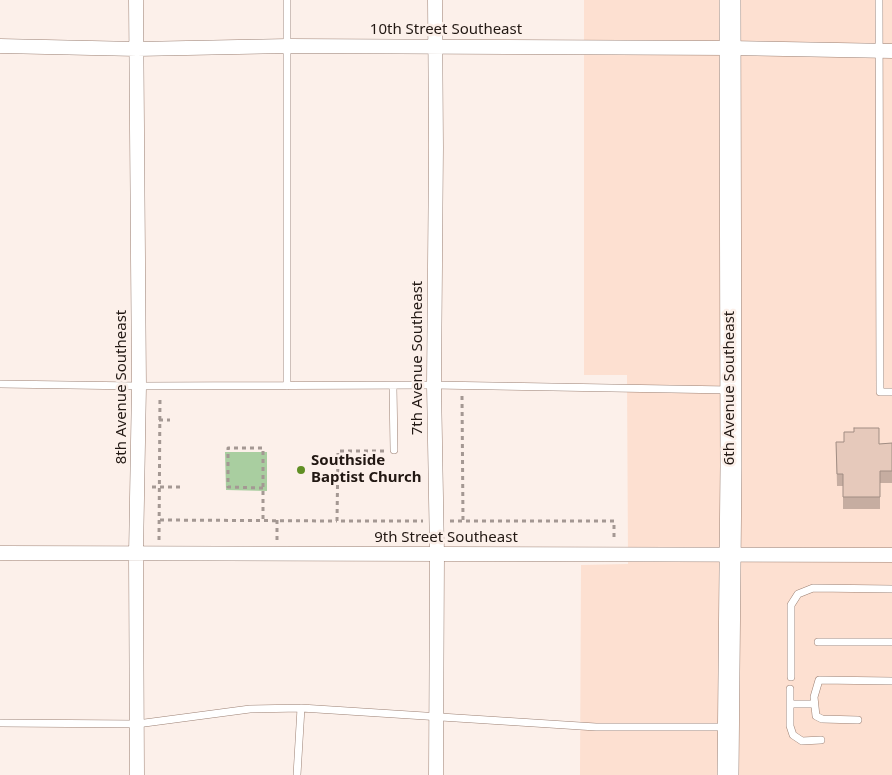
<!DOCTYPE html>
<html>
<head>
<meta charset="utf-8">
<style>
  body { margin:0 }
  canvas { display:block; background:#fcf0ea }
</style>
</head>
<body>
<canvas width="892" height="775"></canvas>
<script>
const g = document.querySelector('canvas').getContext('2d');
g.lineJoin = 'round';
function fill(path, color) {
  g.fillStyle = color;
  g.fill(path, 'evenodd');
}
function toPath(rows) {
  const path = new Path2D();
  for (const r of rows) {
    path.moveTo(r[0], r[1]);
    for (let i = 2; i < r.length; i += 2) path.lineTo(r[i], r[i + 1]);
  }
  return path;
}
function strokePath(path, color, width, dash) {
  g.strokeStyle = color;
  g.lineWidth = width;
  g.lineCap = dash ? 'butt' : 'round';
  g.setLineDash(dash || []);
  g.stroke(path);
}
function label(font, color, halo, rows, align = 'center') {
  g.font = font + ' "Noto Sans",sans-serif';
  g.lineWidth = 5;
  g.setLineDash([]);
  g.textBaseline = 'middle';
  g.strokeStyle = halo;
  g.fillStyle = color;
  for (const [text, x, y, turn = 0] of rows) {
    g.save();
    g.translate(x, y);
    g.rotate((+turn || 0) * Math.PI / 180);
    g.textAlign = isNaN(turn) ? turn : align;
    if (halo) g.strokeText(text, 0, 0);
    g.fillText(text, 0, 0);
    g.restore();
  }
}
const built = toPath([
  [584,0,892,0,892,775,580,775,581,565,628,564,627,375,584,375]
]);
const green = toPath([
  [225,452,267,452,267,491,226,490]
]);
const path = toPath([
  [462,396,463,521],
  [159,420,170,420],
  [384,451,338,451,337,521,423,521],
  [152,487,184,487],
  [263,488,228,487,228,448,263,448,263,520],
  [160,520,337,521],
  [450,521,614,521,614,541],
  [159,540,160,396],
  [277,540,277,520]
]);
const lane = toPath([
  [287,0,287,386],
  [879,0,880,392,892,392],
  [0,384,139,386,434,385,730,390],
  [393,386,394,450],
  [818,642,892,642],
  [791,677,791,605,798,594,813,588,892,589],
  [790,689,790,726,793,735,802,741,821,740],
  [790,704,814,704],
  [858,720,822,719,816,716,814,697,819,680,892,681],
  [0,723,137,724,250,709,301,708,596,727,726,727],
  [297,775,301,708]
]);
const street = toPath([
  [136,0,139,386,136,554,137,775],
  [435,0,436,147,434,385,437,554,436,775],
  [0,46,137,49,288,46,730,48,892,51],
  [0,553,892,555]
]);
const primary = toPath([
  [728,775,731,466,730,0]
]);
const wall = toPath([
  [854,432,879,444,892,443,892,483,880,483,880,509,843,509,843,486,837,486,836,442,844,442]
]);
const building = toPath([
  [854,428,879,428,879,444,892,443,892,471,880,471,880,497,843,497,843,474,837,474,836,442,844,442,844,432,854,432,854,428]
]);
const markers = [
  [301,470,5,"#608f24"]
];
const streetNames = [
  ["10th Street Southeast",446,30],
  ["7th Avenue Southeast",418,358,-90],
  ["8th Avenue Southeast",122,387,-90],
  ["6th Avenue Southeast",730,388,-90],
  ["9th Street Southeast",446,538]
];
const poiNames = [
  ["Southside",311,461],
  ["Baptist Church",311,478]
];
fill(built, '#fde0d1');
fill(green, '#a9cea0');
strokePath(lane, '#9c8174', 8);
strokePath(street, '#9c8174', 15);
strokePath(primary, '#9c8174', 22);
strokePath(path, '#a49893', 3, [4, 4]);
strokePath(lane, '#fff', 7);
strokePath(street, '#fff', 14);
strokePath(primary, '#fff', 21);
fill(wall, '#c6ada1');
fill(building, '#e6c9bb');
strokePath(building, '#a18d83', 1);
for (const [x, y, r, color] of markers) {
  const dot = new Path2D();
  dot.arc(x, y, r, 0, 2 * Math.PI);
  g.fillStyle = color;
  g.fill(dot);
  strokePath(dot, '#fcf0ea', 2);
}
label('15px', '#221813', '#fcf0ea', streetNames);
label('bold 15px', '#221813', '#fcf0ea', poiNames, 'left');
</script>
</body>
</html>
